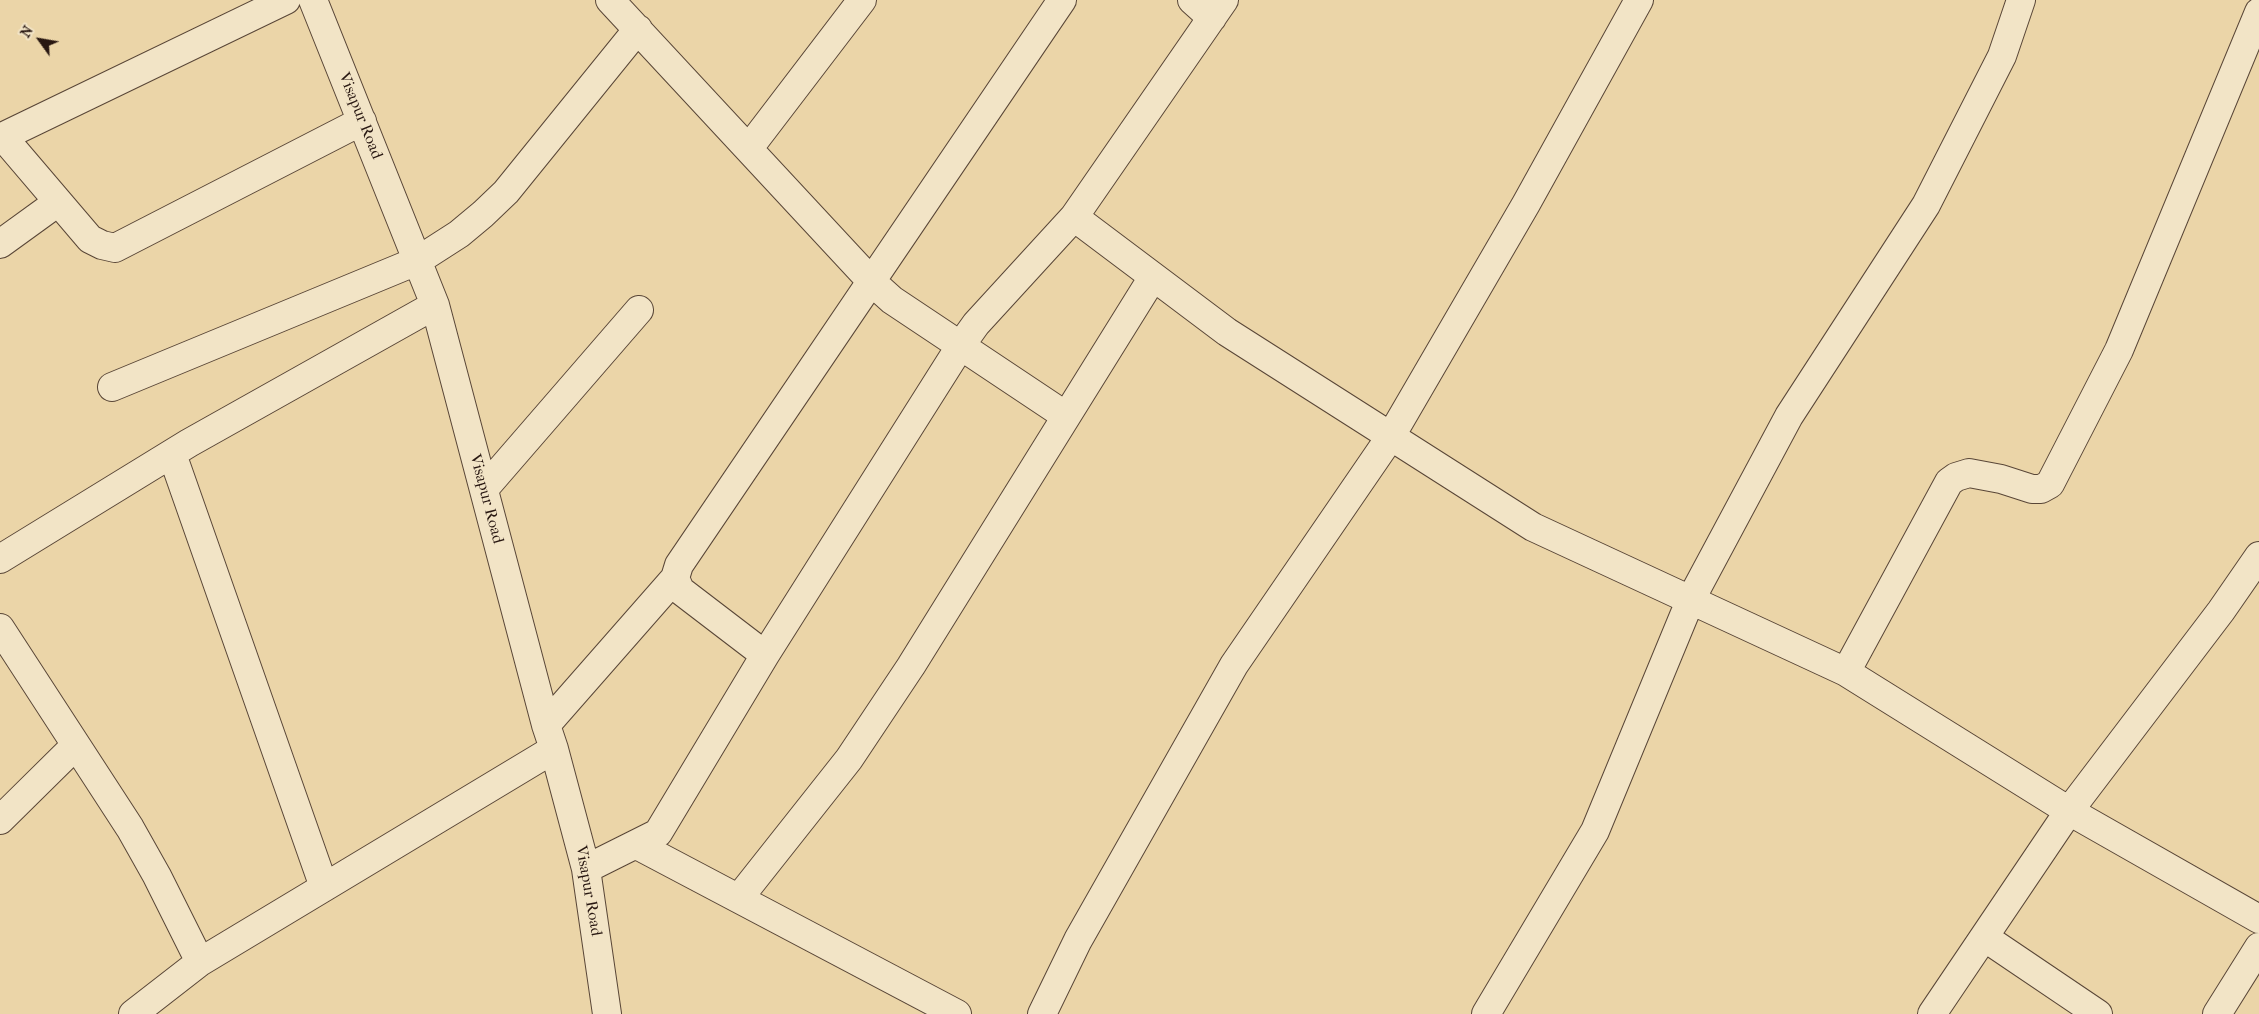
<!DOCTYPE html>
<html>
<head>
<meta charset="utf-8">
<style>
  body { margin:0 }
  #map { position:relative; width:2259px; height:1014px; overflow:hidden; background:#ebd5a8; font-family:"IM FELL French Canon",serif }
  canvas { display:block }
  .north { position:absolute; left:15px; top:15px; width:50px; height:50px; -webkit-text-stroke:4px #f2e4c6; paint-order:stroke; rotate:302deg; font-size:14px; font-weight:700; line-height:20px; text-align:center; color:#281711 }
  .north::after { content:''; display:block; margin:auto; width:18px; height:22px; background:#281711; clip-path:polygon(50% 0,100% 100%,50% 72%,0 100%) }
</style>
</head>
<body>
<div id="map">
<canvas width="2259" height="1014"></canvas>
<div class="north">N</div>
</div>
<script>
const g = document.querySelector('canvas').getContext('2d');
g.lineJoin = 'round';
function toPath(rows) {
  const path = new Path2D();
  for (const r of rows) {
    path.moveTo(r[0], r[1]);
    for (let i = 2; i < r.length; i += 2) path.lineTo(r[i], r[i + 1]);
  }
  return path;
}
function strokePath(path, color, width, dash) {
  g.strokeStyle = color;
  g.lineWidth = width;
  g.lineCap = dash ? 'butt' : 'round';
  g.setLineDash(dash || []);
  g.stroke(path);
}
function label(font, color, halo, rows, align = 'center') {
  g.font = font + ' "IM FELL French Canon",serif';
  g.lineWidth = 4;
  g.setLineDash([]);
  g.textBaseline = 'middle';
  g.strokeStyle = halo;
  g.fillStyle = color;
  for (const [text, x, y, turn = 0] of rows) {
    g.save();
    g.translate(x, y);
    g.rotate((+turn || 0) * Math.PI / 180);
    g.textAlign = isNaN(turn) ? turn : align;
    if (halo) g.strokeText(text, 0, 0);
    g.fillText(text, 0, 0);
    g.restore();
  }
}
const minor = toPath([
  [313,0,435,305,546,725,554,749,586,869,607,1014],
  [610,0,872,282,892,300,1066,416],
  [1192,0,1212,18],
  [3,137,90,239,102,245,115,248,362,121],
  [0,138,286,0],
  [749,148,862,0],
  [1074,217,1224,0],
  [0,244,58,202],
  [112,387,417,261,459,234,483,214,506,192,638,29],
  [172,454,324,887],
  [484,489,639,310],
  [0,559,189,443,435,305],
  [0,628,130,828,157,876,200,962],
  [765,655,680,590,675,578,679,565,1062,0],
  [1846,672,1949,482,1956,477,1969,473,2001,479,2032,489,2041,489,2050,484,2119,350,2259,12],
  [546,725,675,578],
  [0,820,76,745],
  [637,845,957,1014],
  [586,869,658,833,765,655,961,345,976,324,1074,217,1227,332,1533,527,1846,672,2069,811,2259,919],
  [739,898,849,759,911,666,1153,277],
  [1984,937,2098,1014],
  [133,1014,200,962,554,749],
  [1042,1014,1078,940,1234,665,1391,436,1526,204,1639,0],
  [1486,1014,1595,831,1690,601,1789,416,1926,205,2002,56,2021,0],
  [1932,1014,2069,811,2221,611,2259,556],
  [2217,1014,2259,947]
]);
const streetNames = [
  ["Visapur Road",360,116,68],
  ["Visapur Road",486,499,75],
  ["Visapur Road",588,891,80]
];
strokePath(minor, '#594637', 30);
strokePath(minor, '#f2e4c6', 28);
label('16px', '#281711', '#f2e4c6', streetNames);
</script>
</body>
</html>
